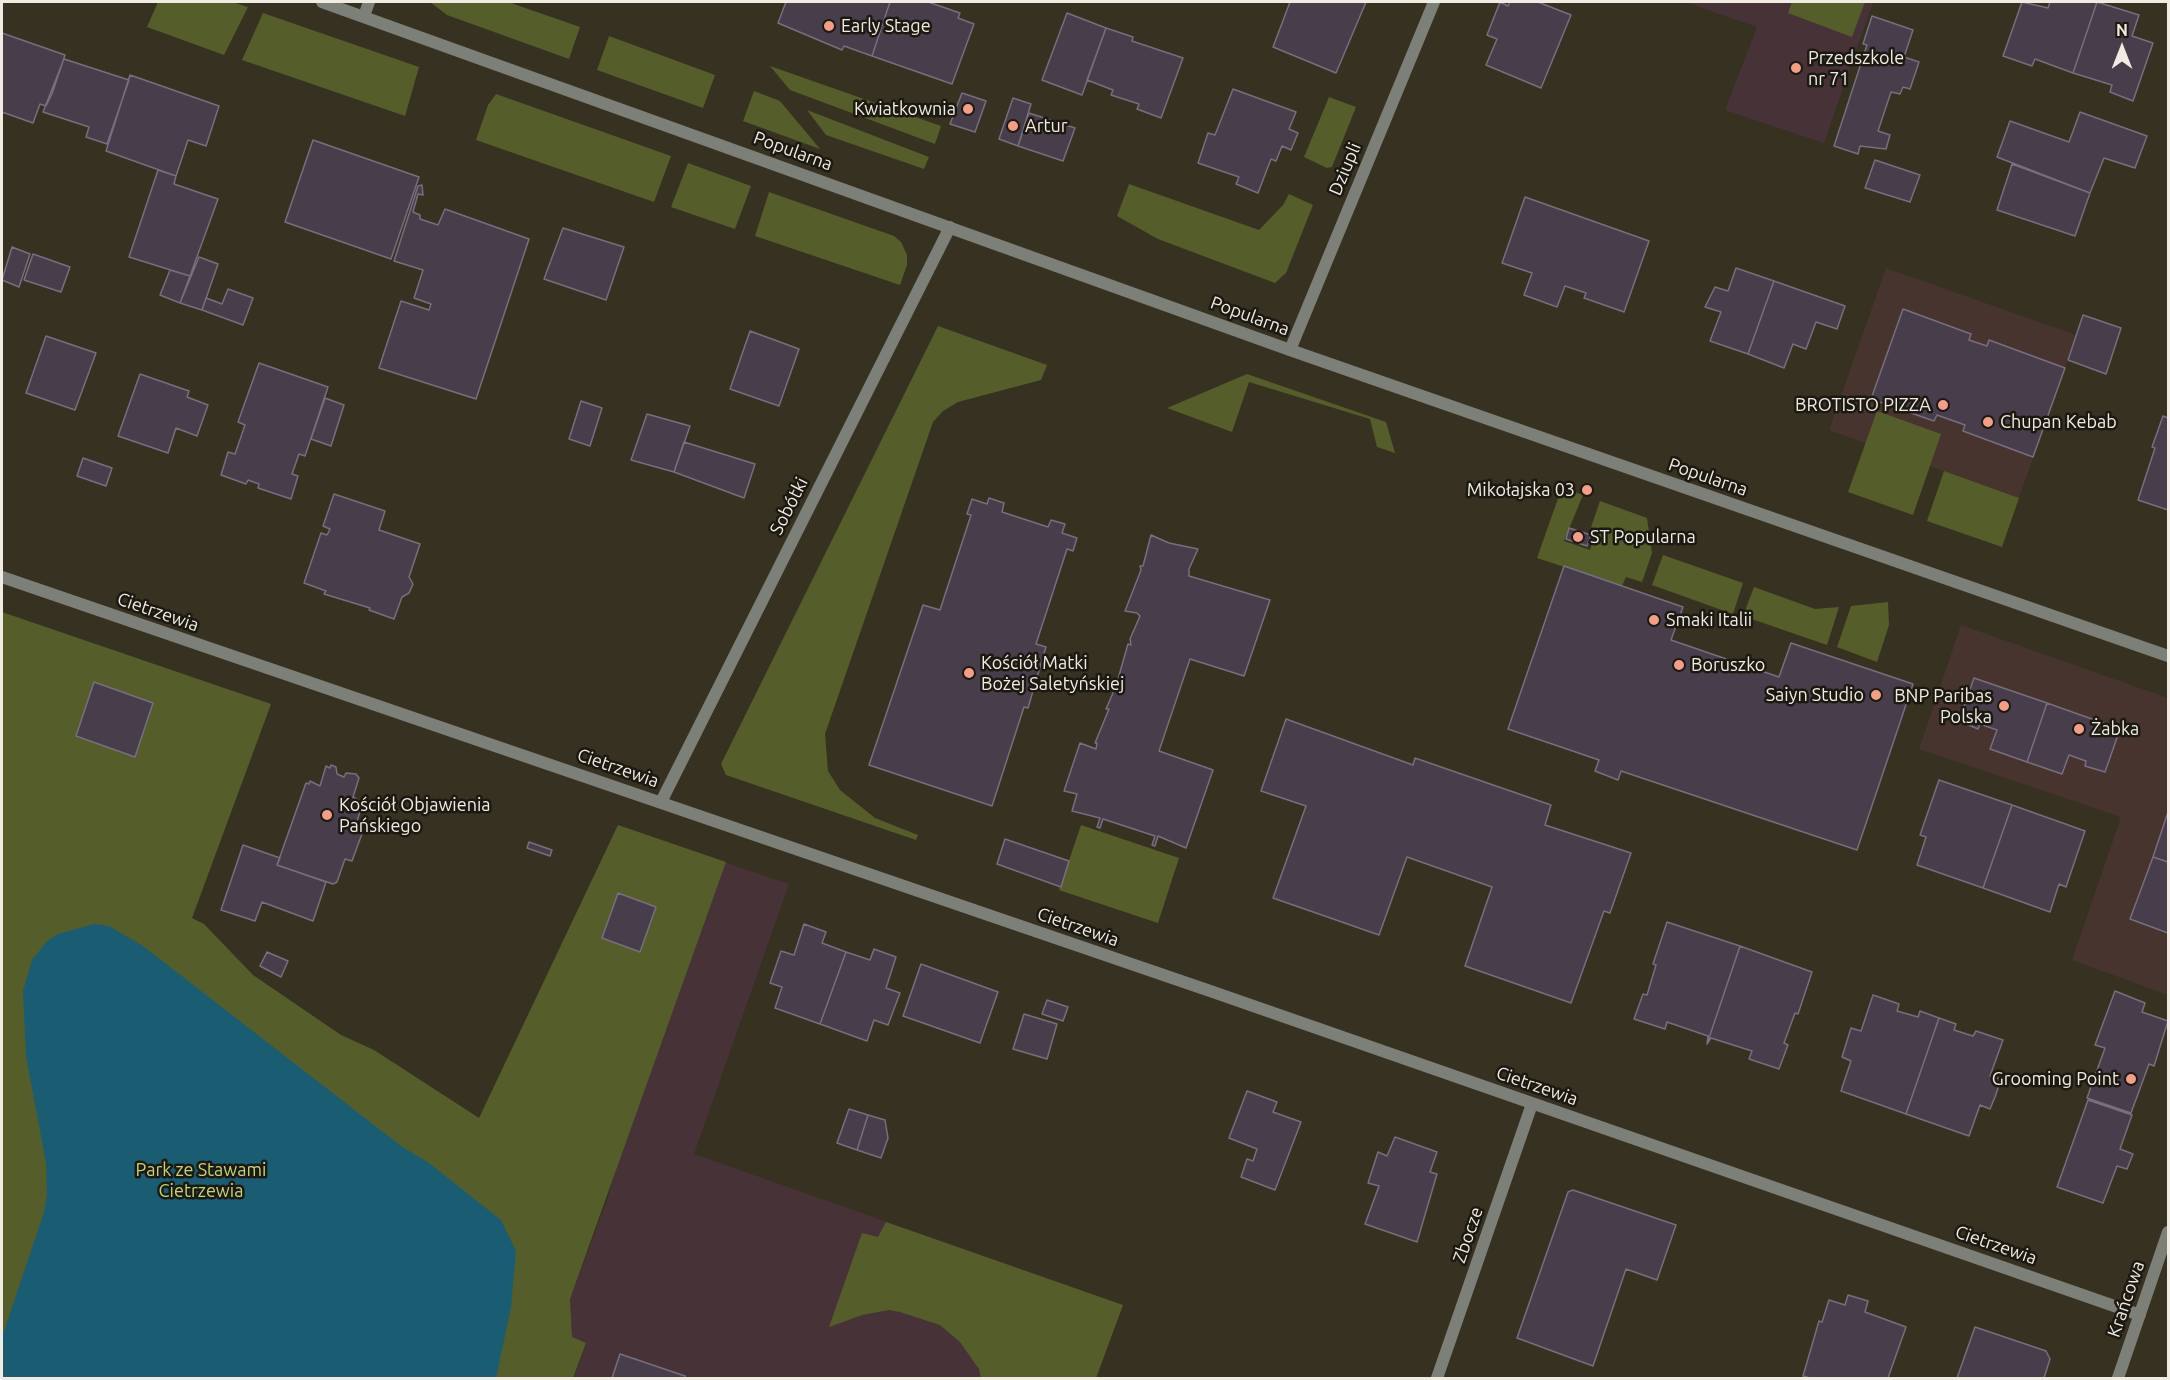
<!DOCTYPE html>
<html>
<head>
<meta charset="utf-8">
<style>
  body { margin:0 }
  #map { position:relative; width:2170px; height:1380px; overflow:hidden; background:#373121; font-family:Ubuntu,sans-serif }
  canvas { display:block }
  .frame { position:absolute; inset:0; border:3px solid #f0ece2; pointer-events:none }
  .north { position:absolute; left:2092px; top:18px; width:60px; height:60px; -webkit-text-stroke:4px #1c1912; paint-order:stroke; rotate:0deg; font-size:16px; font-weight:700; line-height:24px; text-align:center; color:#f0ece2 }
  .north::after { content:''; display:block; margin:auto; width:21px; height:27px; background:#f0ece2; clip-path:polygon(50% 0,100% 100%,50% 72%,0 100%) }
</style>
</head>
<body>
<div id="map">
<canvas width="2170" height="1380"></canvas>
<div class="frame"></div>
<div class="north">N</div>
</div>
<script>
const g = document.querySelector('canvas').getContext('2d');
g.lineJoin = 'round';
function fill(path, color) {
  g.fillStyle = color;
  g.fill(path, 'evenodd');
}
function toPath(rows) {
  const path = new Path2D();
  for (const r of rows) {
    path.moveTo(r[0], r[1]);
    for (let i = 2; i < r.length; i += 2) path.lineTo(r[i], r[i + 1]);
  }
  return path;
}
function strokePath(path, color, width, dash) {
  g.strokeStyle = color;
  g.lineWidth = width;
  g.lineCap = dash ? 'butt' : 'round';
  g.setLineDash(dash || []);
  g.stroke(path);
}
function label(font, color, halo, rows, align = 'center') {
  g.font = font + ' Ubuntu,sans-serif';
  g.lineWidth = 5;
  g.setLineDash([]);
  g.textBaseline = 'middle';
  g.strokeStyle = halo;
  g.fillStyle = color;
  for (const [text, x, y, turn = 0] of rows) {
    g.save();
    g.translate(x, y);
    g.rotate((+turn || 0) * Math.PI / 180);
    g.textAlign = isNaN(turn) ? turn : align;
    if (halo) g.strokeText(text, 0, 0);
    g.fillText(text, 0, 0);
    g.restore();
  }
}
const commercial = toPath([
  [1886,268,2076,335,2019,498,1829,430],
  [1961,625,2168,698,2168,995,2072,960,2121,817,1919,749]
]);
const education = toPath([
  [1685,2,1873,2,1824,143,1725,110,1757,27],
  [706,856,789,884,694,1154,1123,1305,1096,1378,574,1378,586,1343,572,1338,570,1299,607,1200]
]);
const green = toPath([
  [158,2,232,2,248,7,224,55,147,27],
  [430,2,508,2,580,27,569,59,447,15],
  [1792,2,1865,2,1852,37,1788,13],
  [263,13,419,67,405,116,242,60],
  [609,36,715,75,703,108,597,70],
  [770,66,941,126,935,144,790,90],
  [754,91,780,101,820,149,743,121],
  [496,94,671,156,654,202,476,140,488,105],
  [1329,97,1356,107,1332,167,1327,168,1304,157],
  [807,110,929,157,924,169,826,135],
  [688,163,751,186,735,229,671,207],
  [1129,184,1259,230,1283,205,1289,194,1313,205,1286,273,1275,283,1158,239,1117,216],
  [769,192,894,236,901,242,907,255,907,265,900,285,755,236],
  [938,326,1047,365,1041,380,958,402,943,411,933,422,825,734,828,771,840,790,875,818,918,835,916,840,726,775,721,764],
  [1247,374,1386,422,1395,453,1377,447,1370,419,1249,382,1232,432,1167,408],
  [1877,411,1941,434,1913,515,1848,492],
  [1944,471,2019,498,2002,547,1927,521],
  [1562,487,1583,495,1564,541,1590,550,1597,529,1591,527,1600,501,1647,518,1652,553,1642,582,1626,577,1622,586,1537,558],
  [1663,555,1743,583,1733,614,1652,585],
  [1754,587,1815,609,1839,607,1827,645,1743,616],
  [1888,602,1889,625,1877,662,1837,647,1851,606],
  [2,612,271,704,192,918,204,924,253,975,341,1035,374,1050,479,1118,618,825,726,862,570,1299,572,1337,586,1343,573,1378,2,1378],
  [1081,825,1179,858,1158,923,1059,890],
  [886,1222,1123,1305,1096,1378,981,1378,979,1369,960,1342,940,1325,900,1312,889,1310,862,1315,829,1327,862,1233,878,1237]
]);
const water = toPath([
  [94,924,109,926,143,946,401,1146,429,1163,501,1220,516,1251,511,1307,496,1378,2,1378,2,1337,44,1212,47,1194,46,1163,26,1056,23,991,32,960,47,941,58,934]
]);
const building = toPath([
  [786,2,890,2,872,56,844,46,842,50,778,23,786,2],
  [890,2,928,2,960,13,958,18,974,24,952,84,872,56,890,2],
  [1290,2,1366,2,1336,73,1273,47,1290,2],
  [1500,2,1508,6,1510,2,1538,2,1571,15,1541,88,1486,65,1497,39,1487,35,1500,2],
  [2022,2,2048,8,2050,2,2097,2,2073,73,2035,59,2032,66,2003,56,2022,2],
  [2097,2,2139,15,2132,36,2153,43,2133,101,2110,92,2112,85,2073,73,2097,2],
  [1067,13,1106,28,1082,95,1042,80,1067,13],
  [1872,16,1913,30,1904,57,1919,62,1910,89,1903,87,1900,94,1891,92,1878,131,1890,135,1886,149,1860,146,1858,154,1834,146,1867,45,1863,44,1872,16],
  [1106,28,1133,37,1132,41,1183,58,1161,118,1137,109,1139,104,1111,95,1113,90,1087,80,1106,28],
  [2,33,65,55,52,94,46,106,40,104,33,123,2,112,2,33],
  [64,59,129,80,107,144,86,137,89,127,43,112,64,59],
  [130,75,219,106,206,146,188,140,176,176,106,151,130,75],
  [1233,89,1296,112,1289,129,1298,133,1291,150,1282,146,1276,161,1271,159,1258,193,1236,184,1239,177,1198,163,1208,133,1215,135,1233,89],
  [962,93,986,101,975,132,950,124,962,93],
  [1013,98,1031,104,1018,146,999,139,1013,98],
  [2080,112,2147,136,2135,168,2104,158,2090,193,1997,157,2010,121,2069,142,2080,112],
  [1029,113,1075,128,1063,161,1018,146,1029,113],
  [313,140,419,177,391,259,285,222,313,140],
  [1875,160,1920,175,1910,202,1865,188,1875,160],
  [2012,164,2090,193,2075,236,1997,210,2012,164],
  [158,170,176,176,174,184,218,199,190,276,129,257,158,170],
  [422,185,423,195,418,194,413,212,420,215,420,219,438,225,445,209,529,239,476,399,379,368,401,301,429,310,431,304,414,298,423,270,394,261,418,186,422,185],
  [1525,197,1649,241,1624,312,1584,298,1586,293,1565,286,1557,307,1524,295,1532,273,1502,263,1525,197],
  [563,228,624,247,606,300,544,279,563,228],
  [12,247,30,254,19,287,2,280,12,247],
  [33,254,70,267,61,292,24,280,33,254],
  [199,257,218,264,202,310,180,303,199,257],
  [1736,268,1774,281,1748,354,1710,341,1721,312,1705,307,1715,287,1728,291,1736,268],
  [170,270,190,276,180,303,160,295,170,270],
  [1774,281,1845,306,1837,329,1816,322,1806,349,1793,344,1784,368,1748,354,1774,281],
  [228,289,253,298,243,325,202,310,206,298,222,304,228,289],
  [1903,309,1971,334,1969,340,1987,346,1989,340,2065,368,2033,457,1963,431,1965,425,1937,415,1934,421,1871,399,1903,309],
  [2083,315,2121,328,2106,374,2068,360,2083,315],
  [750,331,799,349,779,406,730,389,750,331],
  [46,336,96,353,75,410,26,393,46,336],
  [259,363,328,387,305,456,299,454,292,474,298,476,291,499,258,488,259,484,248,480,246,484,221,475,228,452,235,454,245,425,238,422,259,363],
  [140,374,189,391,187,397,208,405,197,436,176,428,168,453,118,436,140,374],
  [325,398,344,405,331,446,311,439,325,398],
  [581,401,602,408,590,446,569,439,581,401],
  [647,414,690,426,674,472,631,460,647,414],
  [2163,416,2168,418,2168,510,2138,500,2155,448,2152,447,2163,416],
  [684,442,755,464,744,498,674,472,684,442],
  [83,458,112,468,106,486,77,476,83,458],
  [334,494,385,511,379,530,420,544,409,577,413,584,409,593,402,597,394,619,369,610,370,608,324,594,326,591,304,583,321,533,327,535,330,529,323,526,334,494],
  [989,498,1004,503,1002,512,1048,527,1051,520,1065,524,1062,533,1077,538,1073,551,1067,549,1036,644,1046,647,1028,708,1024,707,992,806,869,765,923,605,940,610,971,515,967,514,972,499,987,504,989,498],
  [1569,528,1591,535,1587,546,1566,539,1569,528],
  [1151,535,1169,543,1198,549,1189,569,1189,576,1270,600,1244,676,1190,659,1159,751,1213,770,1186,848,1158,836,1155,846,1152,845,1155,836,1103,819,1100,828,1097,827,1100,818,1072,811,1077,794,1064,791,1080,743,1096,749,1097,743,1095,743,1109,709,1106,709,1116,686,1128,644,1131,645,1130,639,1140,616,1137,613,1125,611,1141,570,1140,566,1143,566,1151,535],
  [1564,566,1683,607,1671,640,1738,663,1779,677,1791,643,1913,684,1857,850,1621,771,1618,780,1595,771,1599,760,1508,729,1564,566],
  [1974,678,2047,703,2027,762,1990,749,1997,730,1980,724,1978,729,1959,721,1974,678],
  [94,682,153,703,135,757,76,736,94,682],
  [2047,703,2120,729,2105,772,2085,766,2086,761,2069,755,2062,774,2027,762,2047,703],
  [1286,719,1413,765,1415,758,1551,805,1545,825,1631,853,1610,913,1604,911,1571,1003,1465,966,1492,887,1407,857,1379,935,1273,898,1306,806,1261,791,1286,719],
  [331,765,336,767,337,774,344,777,346,773,356,774,359,778,353,797,363,803,355,827,363,831,352,861,345,859,337,882,333,884,277,865,306,783,309,784,310,781,320,786,326,766,330,768,331,765],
  [1939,780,2012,805,1983,888,1917,865,1926,837,1920,835,1939,780],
  [2012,805,2085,831,2066,887,2059,884,2050,912,1983,888,2012,805],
  [2168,812,2168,862,2153,857,2168,812],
  [1005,839,1069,861,1061,887,997,864,1005,839],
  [529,842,552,850,550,856,527,848,529,842],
  [243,845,280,858,277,865,326,882,313,921,262,902,255,921,221,910,243,845],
  [2153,857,2168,862,2168,933,2130,919,2153,857],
  [618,893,656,907,640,952,602,938,618,893],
  [1667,922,1740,946,1707,1044,1708,1036,1667,1022,1665,1029,1634,1019,1643,994,1647,995,1656,965,1653,964,1667,922],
  [804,924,826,932,822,943,846,952,820,1024,775,1008,782,987,770,983,781,951,794,955,804,924],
  [1740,946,1812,972,1798,1014,1795,1013,1784,1043,1788,1045,1779,1069,1749,1059,1752,1051,1711,1038,1707,1044,1740,946],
  [874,949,896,957,886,988,900,993,888,1025,874,1020,867,1041,820,1024,846,952,870,960,874,949],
  [267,952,288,961,281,977,260,966,267,952],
  [921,964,998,992,980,1043,903,1016,921,964],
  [2115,991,2145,1003,2142,1012,2168,1021,2154,1066,2149,1064,2131,1113,2087,1098,2105,1048,2095,1045,2115,991],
  [1873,995,1899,1004,1897,1011,1918,1017,1920,1011,1939,1018,1906,1114,1841,1091,1851,1061,1842,1057,1851,1028,1861,1031,1873,995],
  [1047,1000,1068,1007,1063,1021,1042,1014,1047,1000],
  [1024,1014,1057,1024,1047,1059,1013,1049,1024,1014],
  [1939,1018,1956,1024,1954,1030,1973,1036,1976,1031,2003,1040,1990,1076,2001,1079,1995,1097,1990,1109,1980,1105,1969,1136,1906,1114,1939,1018],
  [1247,1091,1277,1102,1273,1112,1301,1122,1275,1190,1241,1177,1247,1159,1253,1161,1257,1149,1229,1138,1247,1091],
  [2088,1100,2132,1115,2120,1149,2133,1154,2127,1169,2117,1166,2103,1203,2057,1187,2088,1100],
  [849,1109,868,1115,857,1150,837,1143,849,1109],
  [868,1115,885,1120,888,1138,881,1158,857,1150,868,1115],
  [1395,1137,1437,1152,1430,1172,1437,1174,1417,1242,1365,1224,1379,1186,1368,1183,1378,1152,1387,1156,1395,1137],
  [1573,1190,1676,1225,1657,1280,1626,1269,1593,1366,1517,1338,1568,1192,1573,1190],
  [1848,1295,1868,1301,1865,1312,1906,1327,1888,1378,1810,1378,1803,1376,1819,1321,1822,1322,1829,1300,1845,1305,1848,1295],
  [1975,1327,2046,1351,2050,1359,2044,1378,1957,1378,1975,1327],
  [620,1354,685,1376,684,1378,612,1378,620,1354]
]);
const minor = toPath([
  [1290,350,1434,2],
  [2,577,1216,993,2140,1315],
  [661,802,950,227],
  [1437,1378,1532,1104],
  [2118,1378,2168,1232]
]);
const tertiary = toPath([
  [322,2,1290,350,2168,656],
  [364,16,369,2]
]);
const markers = [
  [829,26,6,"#f49e88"],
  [1796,68,6,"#f49e88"],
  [968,109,6,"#f49e88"],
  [1013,126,6,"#f49e88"],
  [1943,405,6,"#f49e88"],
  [1988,422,6,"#f49e88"],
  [1587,490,6,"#f49e88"],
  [1578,537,6,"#f49e88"],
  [1654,620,6,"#f49e88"],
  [1679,665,6,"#f49e88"],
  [969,673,6,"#f49e88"],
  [1876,695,6,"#f49e88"],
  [2004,706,6,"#f49e88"],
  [2079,729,6,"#f49e88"],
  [327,815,6,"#f49e88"],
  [2131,1079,6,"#f49e88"]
];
const poiNames = [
  ["Early Stage",841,26],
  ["Przedszkole",1808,58],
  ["nr 71",1808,79],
  ["Kwiatkownia",956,109,"right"],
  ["Artur",1025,126],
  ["BROTISTO PIZZA",1931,405,"right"],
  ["Chupan Kebab",2000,422],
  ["Mikołajska 03",1575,490,"right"],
  ["ST Popularna",1590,537],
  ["Smaki Italii",1666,620],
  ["Kościół Matki",981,663],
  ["Bożej Saletyńskiej",981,684],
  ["Boruszko",1691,665],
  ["Saiyn Studio",1864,695,"right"],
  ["BNP Paribas",1992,696,"right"],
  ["Polska",1992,717,"right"],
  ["Żabka",2091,729],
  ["Kościół Objawienia",339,805],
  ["Pańskiego",339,826],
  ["Grooming Point",2119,1079,"right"]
];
const streetNames = [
  ["Popularna",793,151,20],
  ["Dziupli",1345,169,-67],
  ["Popularna",1250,316,20],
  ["Popularna",1708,477,19],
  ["Sobótki",789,506,-63],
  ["Cietrzewia",158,612,19],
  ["Cietrzewia",618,768,19],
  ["Cietrzewia",1078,927,19],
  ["Cietrzewia",1537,1086,19],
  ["Zbocze",1468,1235,-71],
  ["Cietrzewia",1996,1245,19],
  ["Krańcowa",2126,1299,-71]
];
const parkNames = [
  ["Park ze Stawami",201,1170],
  ["Cietrzewia",201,1191]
];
fill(commercial, '#47342e');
fill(education, '#473337');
fill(green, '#555e2b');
fill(water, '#1a5c71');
fill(building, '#483d4b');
strokePath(building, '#796e7e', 1.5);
strokePath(minor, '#7c8078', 12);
strokePath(tertiary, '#7c8078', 12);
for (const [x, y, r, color] of markers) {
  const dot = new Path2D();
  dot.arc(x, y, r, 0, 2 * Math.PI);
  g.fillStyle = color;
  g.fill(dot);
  strokePath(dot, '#1c1912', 2);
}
label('18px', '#f0ece2', '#1c1912', poiNames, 'left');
label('18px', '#f0ece2', '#1c1912', streetNames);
label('18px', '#c4d476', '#1c1912', parkNames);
</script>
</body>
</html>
